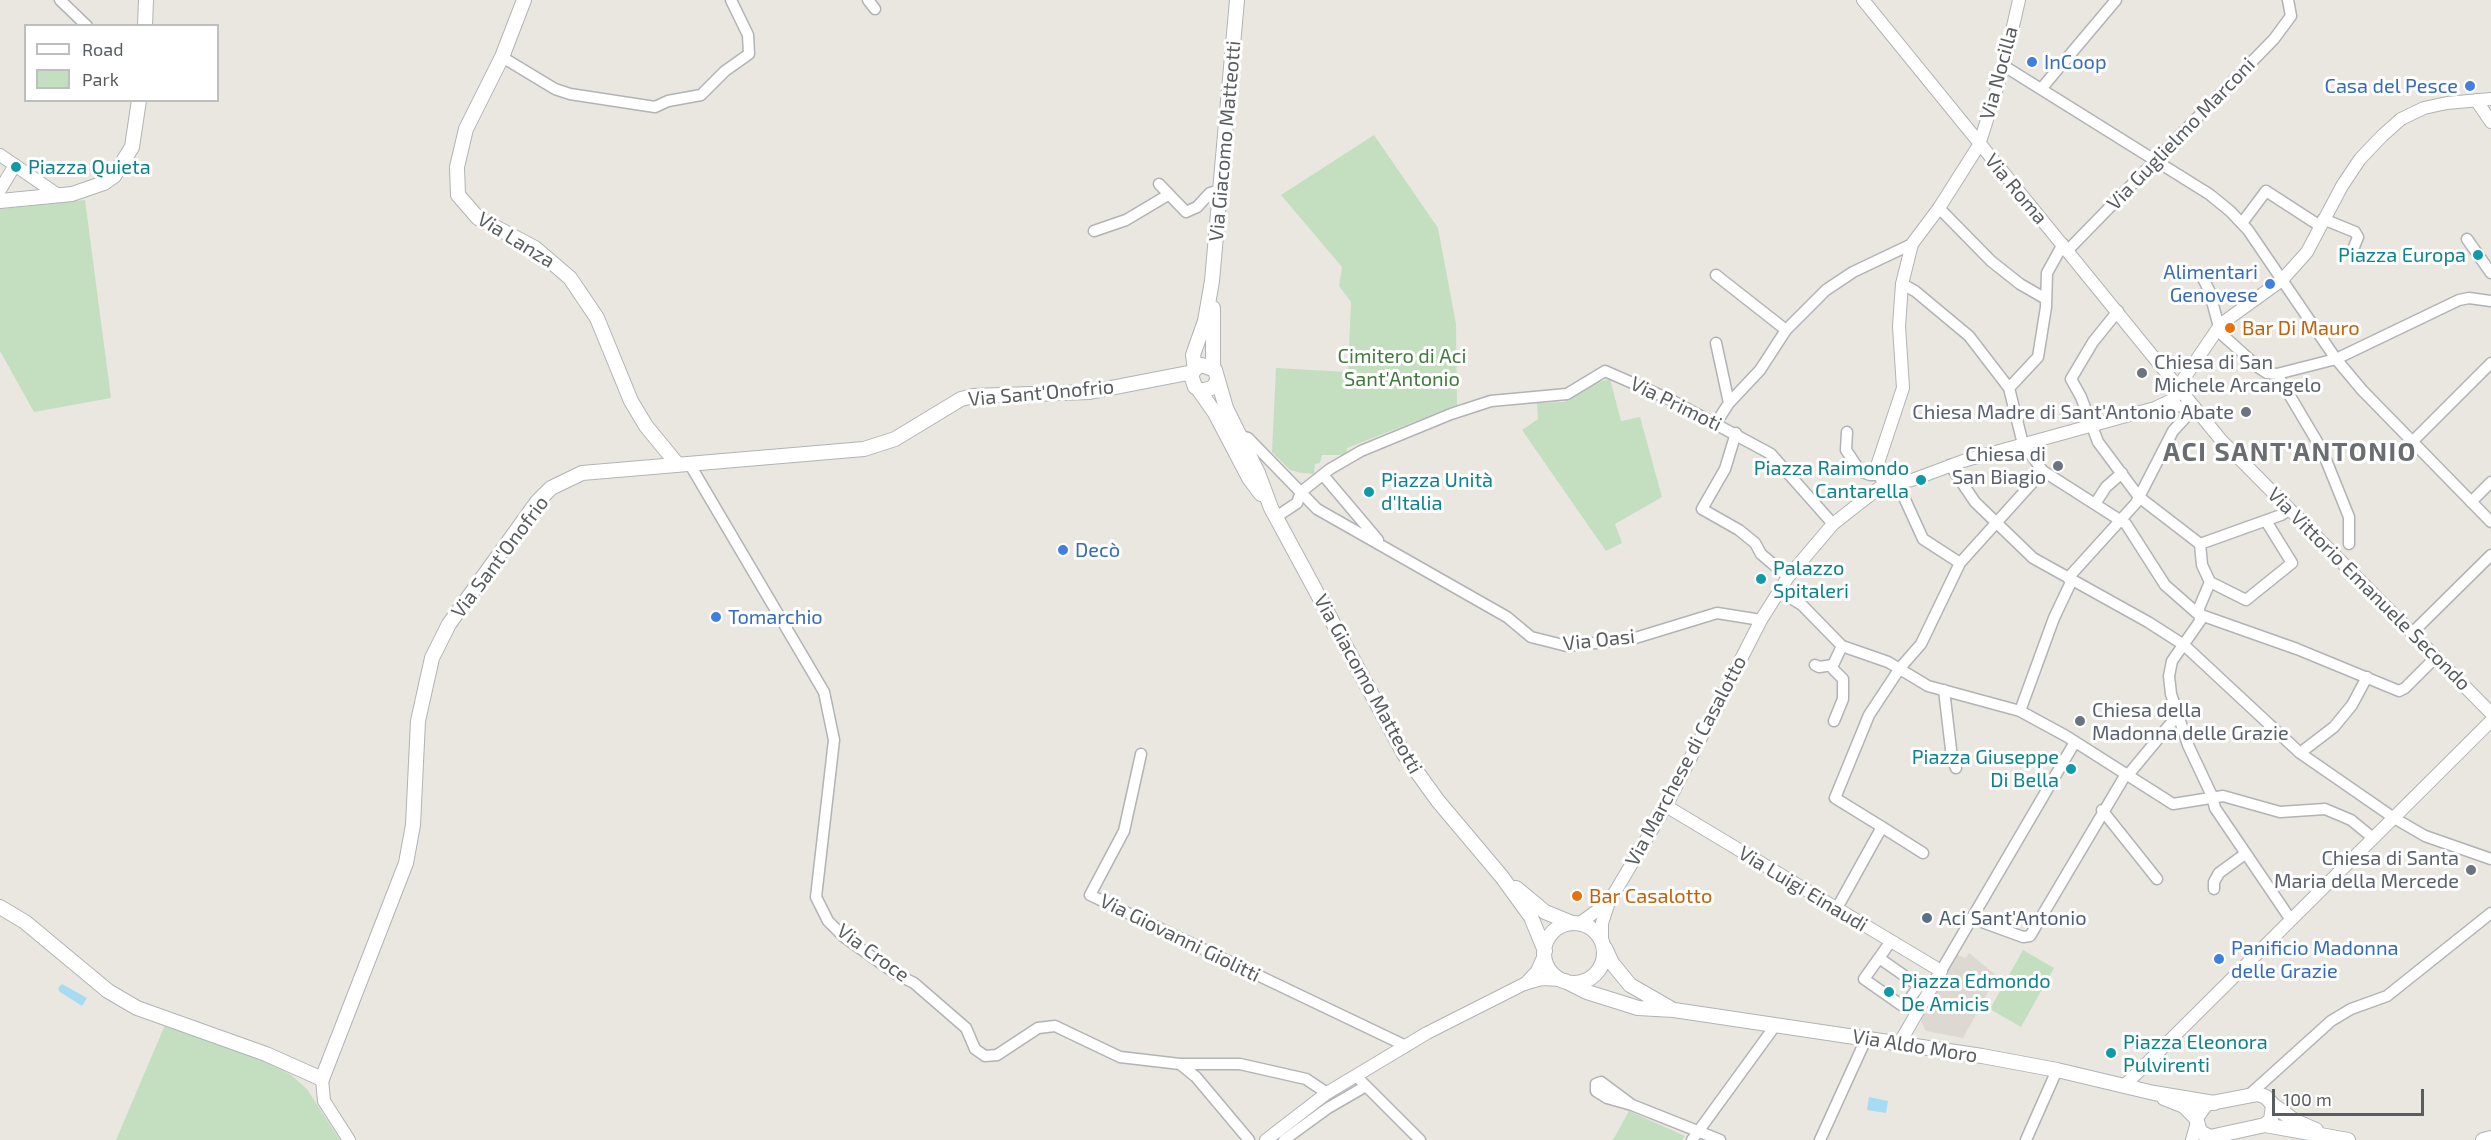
<!DOCTYPE html>
<html>
<head>
<meta charset="utf-8">
<style>
  body { margin:0 }
  #map { position:relative; width:2491px; height:1140px; overflow:hidden; background:#eae7e0; font-family:"Exo 2",sans-serif }
  canvas { display:block }
  .legend { position:absolute; left:24px; top:24px; width:195px; height:78px; box-sizing:border-box; background:#fff; border:2px solid #bdbebf; margin:0; padding:8px 10px; list-style:none; font-size:18px; color:#595d5f }
  .legend li { display:flex; align-items:center; gap:12px; height:30px }
  .legend b { width:30px; border:2px solid #bdbebf }
  .scale { position:absolute; left:2272px; top:1089px; width:152px; height:27px; box-sizing:border-box; border:3px solid #595d5f; border-top:0; padding-left:8px; font-size:18px; line-height:21px; white-space:nowrap; color:#595d5f; -webkit-text-stroke:4px #fff; paint-order:stroke }
</style>
</head>
<body>
<div id="map">
<canvas width="2491" height="1140"></canvas>
<ul class="legend">
<li><b style="height:8px;background:#fff"></b>Road</li>
<li><b style="height:16px;background:#c3dfbf"></b>Park</li>
</ul>
<div class="scale">100 m</div>
</div>
<script>
const g = document.querySelector('canvas').getContext('2d');
g.lineJoin = 'round';
function fill(path, color) {
  g.fillStyle = color;
  g.fill(path, 'evenodd');
}
function toPath(rows) {
  const path = new Path2D();
  for (const r of rows) {
    if (r.length === 3) {
      path.moveTo(r[0] + r[2], r[1]);
      path.arc(r[0], r[1], r[2], 0, 2 * Math.PI);
      continue;
    }
    path.moveTo(r[0], r[1]);
    for (let i = 2; i < r.length; i += 2) path.lineTo(r[i], r[i + 1]);
  }
  return path;
}
function strokePath(path, color, width, dash) {
  g.strokeStyle = color;
  g.lineWidth = width;
  g.lineCap = dash ? 'butt' : 'round';
  g.setLineDash(dash || []);
  g.stroke(path);
}
function label(font, color, halo, rows, align = 'center') {
  g.font = font + ' "Exo 2",sans-serif';
  g.lineWidth = 6;
  g.setLineDash([]);
  g.textBaseline = 'middle';
  g.strokeStyle = halo;
  g.fillStyle = color;
  for (const [text, x, y, turn = 0] of rows) {
    g.save();
    g.translate(x, y);
    g.rotate((+turn || 0) * Math.PI / 180);
    g.textAlign = isNaN(turn) ? turn : align;
    if (halo) g.strokeText(text, 0, 0);
    g.fillText(text, 0, 0);
    g.restore();
  }
}
const education = toPath([
  [1969,953,1997,976,1963,1038,1926,1031,1921,1021,1922,1015,1957,955,1966,958]
]);
const green = toPath([
  [1374,135,1438,228,1456,324,1457,405,1347,448,1346,455,1322,455,1320,463,1315,464,1314,474,1302,473,1290,470,1272,452,1276,368,1348,372,1351,302,1339,286,1342,267,1281,195],
  [85,200,111,398,34,412,0,351,0,209],
  [1610,379,1621,421,1640,417,1662,497,1615,524,1622,543,1606,551,1522,430,1538,419,1537,403,1564,402,1589,385],
  [2023,950,2054,968,2021,1027,1990,1009],
  [165,1025,272,1064,291,1075,307,1089,340,1140,116,1140],
  [1629,1111,1685,1136,1682,1140,1613,1140]
]);
const water = toPath([
  [62,984,87,998,82,1006,60,992,58,988],
  [1869,1097,1888,1101,1886,1113,1867,1110]
]);
const minor = toPath([
  [60,0,87,26],
  [868,0,875,9],
  [502,57,555,89,570,94,655,107,668,101,701,95,725,71,749,54,748,35,731,0],
  [2004,66,2209,194,2230,211,2248,230,2336,359,2362,390,2491,522],
  [2041,89,2116,0],
  [1159,184,1186,212,1197,207,1210,193,1220,190],
  [1939,208,1991,261,2020,284,2046,299],
  [2323,219,2355,232,2358,237,2354,247],
  [2242,223,2266,191,2320,226],
  [1094,231,1126,220,1168,195],
  [2467,239,2491,273],
  [2068,250,2274,39,2291,16,2288,0],
  [2200,273,2209,290,2219,327],
  [1716,275,1786,330],
  [1902,284,1915,291,1969,336,2009,388,2023,444,2043,471,2126,524,2165,585,2198,614,2297,649,2399,691,2405,688,2436,657],
  [2118,311,2093,342,2071,379,2081,397,2098,442,2139,497,2200,544,2202,565,2210,582,2199,608,2200,621,2172,661,2169,676,2171,694,2188,745,2212,796,2215,808,2291,920],
  [2217,330,2258,367,2267,373,2277,374,2336,359,2459,300,2469,298,2491,301],
  [1716,343,1729,403],
  [2277,374,2322,450,2349,517,2349,544],
  [2009,388,2038,357,2046,307,2047,273,2063,244],
  [2161,407,2179,406,2185,408,2187,414],
  [1716,423,1729,403,1760,370,1786,330,1826,290,1853,272,1912,244],
  [1847,432,1846,450,1860,471,1870,475,1881,475],
  [1736,433,1725,469,1702,509,1739,530,1755,543,1761,554,1788,577],
  [1238,435,1248,438,1317,509,1507,617,1531,637,1567,646,1632,639,1717,613,1761,620],
  [2412,442,2491,363],
  [689,463,824,692,834,740,816,897,828,921,844,937,896,974,914,983,966,1028,975,1049,985,1056,997,1055,1038,1028,1055,1026,1120,1057,1180,1064,1240,1064,1306,1079,1327,1093],
  [1950,465,1975,502,2033,558,2148,622,2184,645,2300,753,2394,818,2425,836,2491,859],
  [1323,475,1378,540],
  [1897,482,1923,539,1960,563],
  [2471,502,2491,482],
  [2095,504,2106,487,2122,473],
  [1276,517,1297,503,1301,492,1330,469,1361,451,1451,414,1491,401,1567,394,1605,371,1669,399,1771,454,1833,524],
  [2200,544,2281,515,2290,509],
  [2068,578,2136,503,2173,431,2195,407],
  [2210,582,2246,600,2292,563,2266,521],
  [1779,591,1802,605,1842,646,1888,662,1928,686,2020,711,2066,736,2173,804,2223,796,2280,812,2325,809,2351,820,2373,838],
  [2412,633,2491,555],
  [1815,665,1819,667,1833,665],
  [1944,690,1952,758,1956,768],
  [2020,711,2054,618,2072,580],
  [1834,721,1843,699,1843,679,1833,669,1833,665,1842,646],
  [2300,753,2334,727,2352,705,2367,677],
  [1141,754,1124,831,1090,895,1406,1046],
  [2128,775,2177,716],
  [2102,810,2157,879],
  [1882,827,1923,853],
  [2214,889,2214,882,2219,873,2245,854],
  [1837,908,1882,827,1835,798,1869,715,1900,668,1921,644,1960,563,2043,471],
  [1971,918,2023,937,2030,936,2126,774],
  [1879,958,1919,986,1904,1007,1864,979,1879,958,1891,941],
  [1941,971,2075,742],
  [1180,1064,1196,1077,1249,1140],
  [1356,1076,1420,1140],
  [2249,1095,2331,1021,2351,1009,2387,996,2491,913],
  [1632,1105,1601,1082,1596,1084,1596,1091,1607,1098,1632,1105,1720,1140],
  [1284,1140,1328,1108,1366,1086],
  [1692,1140,1775,1026],
  [1820,1140,1866,1039],
  [2026,1140,2057,1070]
]);
const tertiary = toPath([
  [1863,0,2221,440,2491,713],
  [2476,100,2491,122],
  [0,155,58,195],
  [0,190,15,165],
  [1884,484,1877,466,1903,388,1899,326,1902,284,1912,244,1939,208,1979,145,2004,66,2019,0],
  [1666,806,1941,971,1899,1044],
  [1580,923,1609,902],
  [1602,942,1602,923,1609,902,1666,806,1761,620,1788,577,1833,524,1884,484,1912,480,1963,461,2155,408,2174,399,2178,387,2221,324,2282,280,2307,252,2342,186,2360,159,2382,136,2401,119,2424,108,2447,103,2491,99],
  [1525,984,1537,971,1545,953],
  [322,1079,324,1101,349,1140],
  [2124,1086,2491,721],
  [1266,1140,1327,1093,1427,1033,1524,984,1542,979,1562,980],
  [2192,1140,2196,1126]
]);
const secondary = toPath([
  [524,0,502,57,466,129,457,167,458,195,478,218,535,248,570,278,597,318,631,401,646,426,678,465],
  [145,26,146,0],
  [0,201,72,194,104,183,114,176,132,147,139,100],
  [1213,368,1213,308],
  [1195,369,1193,355,1205,321,1212,281,1237,0],
  [1217,380,1214,387,1202,391,1195,387,1191,375,1195,369,1202,365,1215,370,1226,408,1258,473,1271,508,1404,754,1438,801,1502,877,1531,917,1545,951],
  [1198,389,1215,413,1249,478,1261,494],
  [1516,888,1545,912,1572,923],
  [0,907,25,922,108,991,137,1008,266,1054,322,1079,406,863,413,825,418,721,432,658,449,624,537,502,551,488,582,473,864,449,895,439,961,399,973,396,1090,392,1193,372],
  [1574,953,30],
  [1605,948,1612,963,1630,985,1670,1008],
  [1565,981,1587,992,1638,1008,1674,1010,1982,1056,2057,1070,2154,1093,2214,1103],
  [2258,1094,2266,1097,2273,1105,2271,1120,2265,1125,2210,1137,2200,1132,2196,1118,2206,1104,2258,1094],
  [2164,1098,2184,1106,2196,1118],
  [2273,1105,2295,1121,2316,1130],
  [2265,1125,2348,1140],
  [2483,1140,2491,1138]
]);
const markers = [
  [2032,62,6,"#3f7fe0"],
  [2470,86,6,"#3f7fe0"],
  [16,167,6,"#0f9aa8"],
  [2478,255,6,"#0f9aa8"],
  [2270,284,6,"#3f7fe0"],
  [2230,328,6,"#e8710a"],
  [2142,373,6,"#6b7280"],
  [2246,412,6,"#6b7280"],
  [2058,466,6,"#6b7280"],
  [1921,480,6,"#0f9aa8"],
  [1369,492,6,"#0f9aa8"],
  [1063,550,6,"#3f7fe0"],
  [1761,579,6,"#0f9aa8"],
  [716,617,6,"#3f7fe0"],
  [2080,721,6,"#6b7280"],
  [2071,769,6,"#0f9aa8"],
  [2471,870,6,"#6b7280"],
  [1577,896,6,"#e8710a"],
  [1927,918,6,"#5c6f8a"],
  [2219,959,6,"#3f7fe0"],
  [1889,992,6,"#0f9aa8"],
  [2111,1053,6,"#0f9aa8"]
];
const shopNames = [
  ["InCoop",2044,62],
  ["Casa del Pesce",2458,86,"right"],
  ["Alimentari",2258,272,"right"],
  ["Genovese",2258,295,"right"],
  ["Decò",1075,550],
  ["Tomarchio",728,617],
  ["Panificio Madonna",2231,948],
  ["delle Grazie",2231,971]
];
const streetNames = [
  ["Via Nocilla",1999,73,-75],
  ["Via Guglielmo Marconi",2181,134,-46],
  ["Via Giacomo Matteotti",1225,141,-85],
  ["Via Roma",2016,189,50],
  ["Via Lanza",516,240,32],
  ["Via Sant'Onofrio",1041,393,-5],
  ["Via Primoti",1676,404,26],
  ["Via Sant'Onofrio",500,557,-53],
  ["Via Vittorio Emanuele Secondo",2369,589,45],
  ["Via Oasi",1599,640,-6],
  ["Via Giacomo Matteotti",1368,684,61],
  ["Via Marchese di Casalotto",1686,761,-62],
  ["Via Luigi Einaudi",1803,889,31],
  ["Via Giovanni Giolitti",1180,938,26],
  ["Via Croce",873,953,36],
  ["Via Aldo Moro",1915,1046,9]
];
const cultureNames = [
  ["Piazza Quieta",28,167],
  ["Piazza Europa",2466,255,"right"],
  ["Piazza Raimondo",1909,468,"right"],
  ["Cantarella",1909,491,"right"],
  ["Piazza Unità",1381,480],
  ["d'Italia",1381,503],
  ["Palazzo",1773,568],
  ["Spitaleri",1773,591],
  ["Piazza Giuseppe",2059,757,"right"],
  ["Di Bella",2059,780,"right"],
  ["Piazza Edmondo",1901,981],
  ["De Amicis",1901,1004],
  ["Piazza Eleonora",2123,1042],
  ["Pulvirenti",2123,1065]
];
const foodNames = [
  ["Bar Di Mauro",2242,328],
  ["Bar Casalotto",1589,896]
];
const parkNames = [
  ["Cimitero di Aci",1402,356],
  ["Sant'Antonio",1402,379]
];
const worshipNames = [
  ["Chiesa di San",2154,362,"left"],
  ["Michele Arcangelo",2154,385,"left"],
  ["Chiesa Madre di Sant'Antonio Abate",2234,412],
  ["Chiesa di",2046,454],
  ["San Biagio",2046,477],
  ["Chiesa della",2092,710,"left"],
  ["Madonna delle Grazie",2092,733,"left"],
  ["Chiesa di Santa",2459,858],
  ["Maria della Mercede",2459,881]
];
const serviceNames = [
  ["Aci Sant'Antonio",1939,918]
];
const districtNames = [
  ["ACI SANT'ANTONIO",2290,452]
];
fill(education, '#ddd8d2');
fill(green, '#c3dfbf');
fill(water, '#a6dbf4');
strokePath(minor, '#b1b3b6', 13);
strokePath(tertiary, '#b1b3b6', 14);
strokePath(secondary, '#b0b4b6', 16);
strokePath(minor, '#fff', 10);
strokePath(tertiary, '#fff', 12);
strokePath(secondary, '#fff', 14);
for (const [x, y, r, color] of markers) {
  const dot = new Path2D();
  dot.arc(x, y, r, 0, 2 * Math.PI);
  g.fillStyle = color;
  g.fill(dot);
  strokePath(dot, '#fff', 2);
}
label('20px', '#366cbe', '#fff', shopNames, 'left');
label('20px', '#595d5f', '#fff', streetNames);
label('20px', '#0d838f', '#fff', cultureNames, 'left');
label('20px', '#c56008', '#fff', foodNames, 'left');
label('20px', '#417a3d', '#fff', parkNames);
label('20px', '#5b616d', '#fff', worshipNames, 'right');
label('20px', '#4e5e75', '#fff', serviceNames, 'left');
g.letterSpacing = '1.5px';
label('bold 26px', '#6a6e71', '#fff', districtNames);
g.letterSpacing = '0px';
</script>
</body>
</html>
